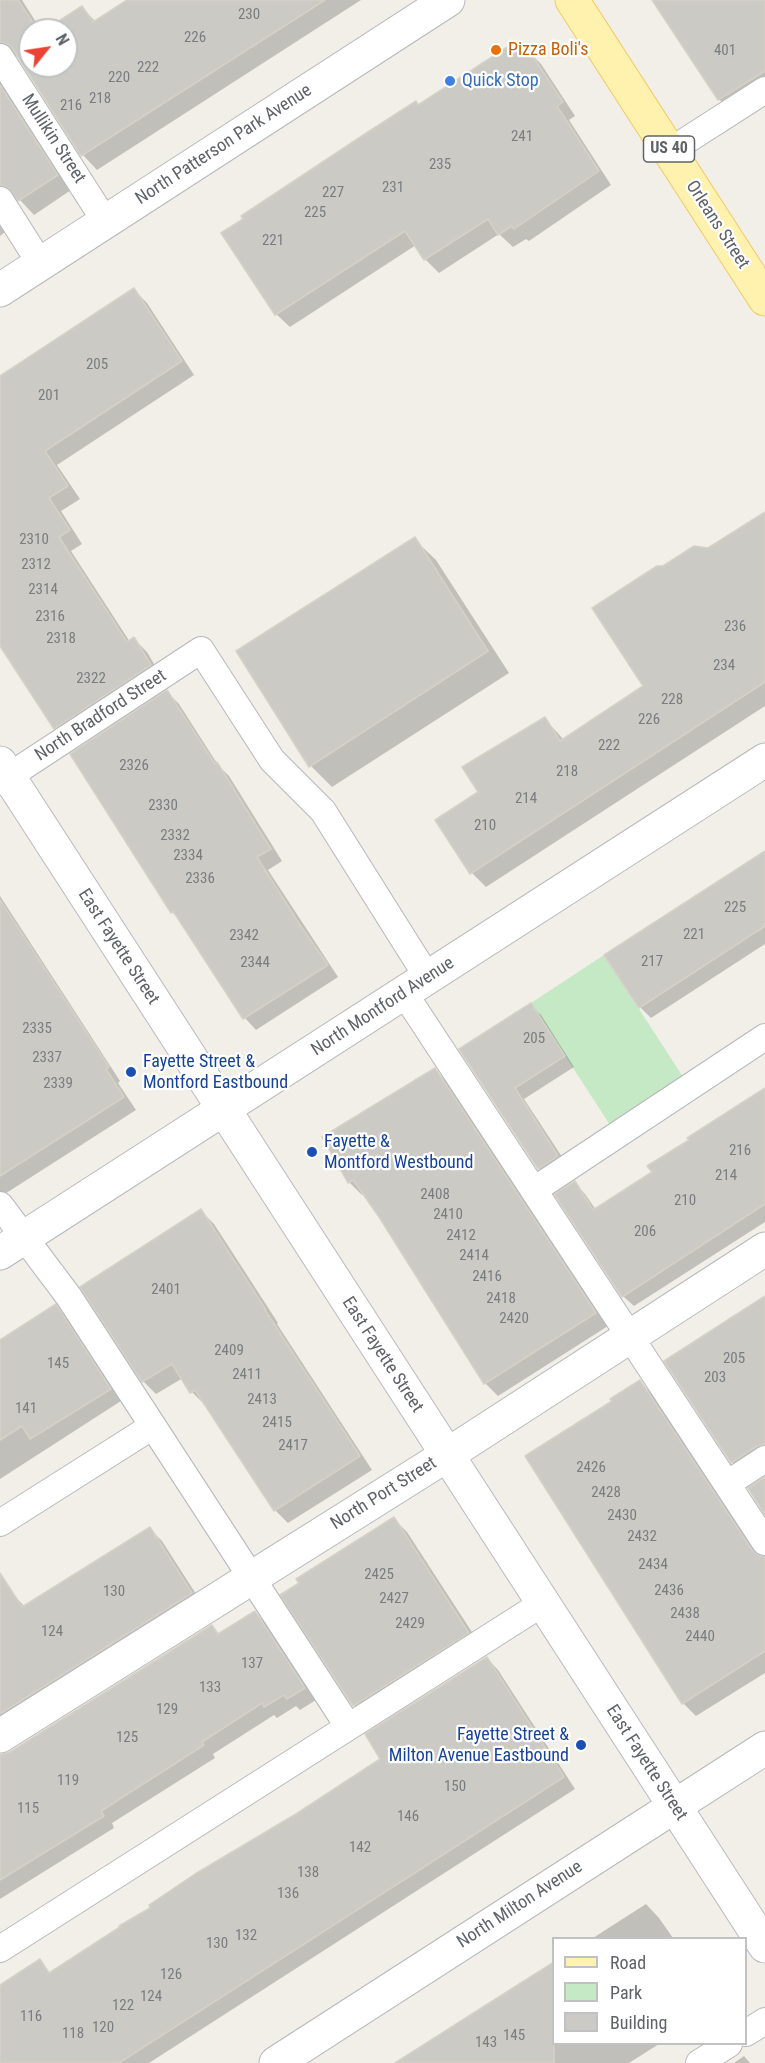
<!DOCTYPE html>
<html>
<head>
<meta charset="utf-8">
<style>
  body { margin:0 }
  #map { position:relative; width:765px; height:2063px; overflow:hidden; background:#f1efe8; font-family:"Roboto Condensed",sans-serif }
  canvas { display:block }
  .legend { position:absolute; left:552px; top:1937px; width:195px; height:108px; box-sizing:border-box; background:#fff; border:2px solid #bfc1c3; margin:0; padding:8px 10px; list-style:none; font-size:18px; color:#5f6368 }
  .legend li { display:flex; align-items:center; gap:12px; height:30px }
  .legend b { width:30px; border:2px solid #bfc1c3 }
  .north { position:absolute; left:18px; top:18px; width:60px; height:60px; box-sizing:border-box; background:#fff; border:2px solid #bfc1c3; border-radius:50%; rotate:60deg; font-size:16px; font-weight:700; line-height:24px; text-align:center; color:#5f6368 }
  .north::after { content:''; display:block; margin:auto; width:21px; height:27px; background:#ea4335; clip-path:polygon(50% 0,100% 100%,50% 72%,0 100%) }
</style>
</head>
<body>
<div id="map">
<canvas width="765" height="2063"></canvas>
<ul class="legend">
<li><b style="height:8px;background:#fff2af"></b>Road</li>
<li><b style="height:16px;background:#c5e8c5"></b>Park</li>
<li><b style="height:16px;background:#cccac5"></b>Building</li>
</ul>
<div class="north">N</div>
</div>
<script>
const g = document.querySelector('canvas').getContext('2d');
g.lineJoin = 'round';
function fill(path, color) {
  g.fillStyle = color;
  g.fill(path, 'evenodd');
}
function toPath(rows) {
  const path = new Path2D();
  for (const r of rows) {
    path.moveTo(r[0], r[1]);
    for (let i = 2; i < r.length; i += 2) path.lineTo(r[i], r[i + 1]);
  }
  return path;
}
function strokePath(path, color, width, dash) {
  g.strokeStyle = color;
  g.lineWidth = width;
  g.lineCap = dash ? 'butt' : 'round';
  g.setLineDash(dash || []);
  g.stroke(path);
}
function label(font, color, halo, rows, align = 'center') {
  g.font = font + ' "Roboto Condensed",sans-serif';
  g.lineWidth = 4.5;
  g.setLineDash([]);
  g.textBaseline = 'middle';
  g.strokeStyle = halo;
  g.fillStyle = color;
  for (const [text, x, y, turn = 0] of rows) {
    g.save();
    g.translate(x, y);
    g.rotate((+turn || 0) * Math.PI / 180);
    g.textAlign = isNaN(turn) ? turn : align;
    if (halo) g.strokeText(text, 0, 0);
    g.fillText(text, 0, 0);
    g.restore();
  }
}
const green = toPath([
  [604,955,685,1080,612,1128,531,1003]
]);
const shadow = toPath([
  [0,0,22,0,41,30,30,30,30,66,66,66,66,30,48,30,82,8,96,22,129,0,361,0,97,170,83,155,20,57,15,56,6,59,0,69],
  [654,0,765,0,765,94,733,114,719,99],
  [512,45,522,55,528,51,541,64,575,116,569,120,611,185,529,241,526,239,513,247,499,234,439,273,425,259,416,245,290,327,276,314,419,106],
  [0,76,71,190,34,215,20,200,14,199,0,212],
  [0,218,6,231,0,236],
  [134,290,147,303,194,375,57,465,80,499,61,511,82,544,71,551,130,642,134,639,147,652,163,679,68,741,55,728,0,643,0,378],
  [765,514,765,706,486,887,472,873,480,793,545,719,564,740,645,686,664,568,709,550],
  [414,539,436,560,509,673,332,787,311,766],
  [167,692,179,704,218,765,229,776,282,861,268,870,338,977,256,1030,245,1018,182,922,172,912,72,755],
  [765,853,765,944,651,1018,640,1007],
  [0,896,120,1081,118,1083,136,1110,0,1197],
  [530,1005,541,1015,574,1067,524,1099,568,1166,549,1179,539,1168,461,1050],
  [435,1070,448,1083,608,1326,498,1396,485,1383,364,1194,362,1195,349,1182],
  [765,1090,765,1222,634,1306,623,1296,575,1183,585,1194,596,1210,654,1173],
  [201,1211,214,1224,278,1323,277,1324,372,1470,288,1523,275,1510,205,1405,192,1392,183,1378,156,1394,143,1381],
  [765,1297,765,1443,751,1452,759,1464,744,1474,732,1462,666,1362],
  [56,1306,67,1318,121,1401,0,1479,0,1342],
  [640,1382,653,1395,760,1557,765,1558,765,1673,696,1716,683,1703,614,1402],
  [394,1519,407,1532,481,1646,367,1718,354,1705,283,1595],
  [150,1529,162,1541,203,1605,0,1734,0,1601,12,1593,25,1607],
  [255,1613,267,1624,316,1700,300,1710,296,1706,277,1718,274,1715,213,1754,215,1758,112,1823,114,1828,0,1899,0,1756,11,1753,212,1627,220,1635],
  [487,1658,498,1670,575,1789,149,2063,0,2063,0,2009,383,1759],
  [646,1904,659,1918,673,1938,593,1938],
  [554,2044,659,2044,629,2063,398,2063],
  [744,2056,750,2063,734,2063]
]);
const building = toPath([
  [0,0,18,0,38,30,30,30,30,66,66,66,66,30,45,30,82,6,93,22,127,0,325,0,81,156,13,49,7,44,0,42,0,0],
  [652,0,765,0,765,71,718,100,652,0],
  [512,44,519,55,528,49,563,102,557,106,599,171,514,229,512,226,498,235,488,219,424,260,405,231,275,315,221,233,243,219,241,216,371,130,416,101,418,105,512,44],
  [0,85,58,175,18,201,7,187,0,185,0,85],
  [134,288,182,361,45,451,68,486,49,498,70,530,59,537,127,642,134,637,151,665,54,729,0,646,0,376,134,288],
  [765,512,765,682,470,874,435,820,478,792,462,767,545,717,560,741,643,686,592,608,657,566,663,566,694,546,708,548,765,512],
  [415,537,488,651,309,767,236,651,415,537],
  [167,690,215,764,217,762,271,849,257,857,300,925,328,965,243,1019,173,911,171,913,70,754,167,690],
  [765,851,765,926,639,1008,604,955,765,851],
  [0,900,109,1067,106,1069,124,1097,0,1176,0,900],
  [531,1003,565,1056,515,1088,558,1156,538,1169,459,1049,531,1003],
  [435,1068,596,1313,484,1384,379,1217,353,1180,348,1183,322,1137,435,1068],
  [765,1088,765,1204,622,1297,554,1194,575,1181,593,1210,652,1172,647,1166,689,1140,687,1138,765,1088],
  [201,1209,266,1310,265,1310,360,1456,274,1511,195,1390,190,1393,172,1364,142,1382,80,1287,201,1209],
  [765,1296,765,1444,757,1446,731,1463,664,1361,765,1296],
  [56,1304,111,1389,30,1439,22,1426,0,1440,0,1340,56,1304],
  [640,1380,752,1550,758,1555,765,1557,765,1651,682,1704,525,1456,612,1401,610,1399,640,1380],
  [765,1477,765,1515,748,1488,765,1477],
  [394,1517,469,1633,353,1706,280,1595,299,1583,296,1579,394,1517],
  [150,1527,192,1593,0,1714,0,1573,22,1607,150,1527],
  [255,1611,305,1688,287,1699,284,1695,264,1707,262,1703,202,1742,204,1745,101,1811,104,1816,0,1880,0,1755,10,1752,212,1625,218,1634,255,1611],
  [487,1657,564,1777,119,2063,0,2063,0,1985,40,1959,49,1973,120,1927,119,1926,150,1908,149,1905,195,1874,296,1814,380,1759,365,1734,487,1657],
  [554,1962,554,2063,395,2063,494,2000,554,1962]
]);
const service = toPath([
  [0,57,105,221],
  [670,151,765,90],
  [0,200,40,263],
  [0,782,201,650,272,760,323,811,428,978],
  [404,993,765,1542],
  [534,1190,765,1037],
  [0,1205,69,1297,348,1726],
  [727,1484,765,1459],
  [0,1523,153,1426],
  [0,1949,543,1603],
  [746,2033,765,2021],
  [699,2063,729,2044]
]);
const minor = toPath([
  [0,1253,765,760],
  [0,1736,447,1455,765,1249],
  [276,2063,675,1806]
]);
const tertiary = toPath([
  [0,290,448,0],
  [675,1806,765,1748]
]);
const secondary = toPath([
  [0,763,765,1946]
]);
const primary = toPath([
  [572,0,765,299]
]);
const markers = [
  [496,50,6,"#e8710a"],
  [450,81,6,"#3f7fe0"],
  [131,1072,6,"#1a4fb4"],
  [312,1152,6,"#1a4fb4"],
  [581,1745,6,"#1a4fb4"]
];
const numberNames = [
  ["230",249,15],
  ["226",195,38],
  ["401",725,51],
  ["222",148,68],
  ["220",119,78],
  ["218",100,99],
  ["216",71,106],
  ["241",522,137],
  ["235",440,165],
  ["231",393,188],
  ["227",333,193],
  ["225",315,213],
  ["221",273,241],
  ["205",97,365],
  ["201",49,396],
  ["2310",34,540],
  ["2312",36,565],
  ["2314",43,590],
  ["2316",50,617],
  ["236",735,627],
  ["2318",61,639],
  ["234",724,666],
  ["2322",91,679],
  ["228",672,700],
  ["226",649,720],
  ["222",609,746],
  ["2326",134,766],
  ["218",567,772],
  ["214",526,799],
  ["2330",163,806],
  ["210",485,826],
  ["2332",175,836],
  ["2334",188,856],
  ["2336",200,879],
  ["225",735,908],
  ["221",694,935],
  ["2342",244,936],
  ["217",652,962],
  ["2344",255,963],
  ["2335",37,1029],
  ["205",534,1039],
  ["2337",47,1058],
  ["2339",58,1084],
  ["216",740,1151],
  ["214",726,1176],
  ["2408",435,1195],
  ["210",685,1201],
  ["2410",448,1215],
  ["206",645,1232],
  ["2412",461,1236],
  ["2414",474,1256],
  ["2416",487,1277],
  ["2401",166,1290],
  ["2418",501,1299],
  ["2420",514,1319],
  ["2409",229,1351],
  ["205",734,1359],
  ["145",58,1364],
  ["2411",247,1375],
  ["203",715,1378],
  ["2413",262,1400],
  ["141",26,1409],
  ["2415",277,1423],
  ["2417",293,1446],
  ["2426",591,1468],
  ["2428",606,1493],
  ["2430",622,1516],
  ["2432",642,1537],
  ["2434",653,1565],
  ["2425",379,1575],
  ["2436",669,1591],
  ["130",114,1592],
  ["2427",394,1599],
  ["2438",685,1614],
  ["2429",410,1624],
  ["124",52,1632],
  ["2440",700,1637],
  ["137",252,1664],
  ["133",210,1688],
  ["129",167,1710],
  ["125",127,1738],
  ["119",68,1781],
  ["150",455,1787],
  ["115",28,1809],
  ["146",408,1817],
  ["142",360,1848],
  ["138",308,1873],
  ["136",288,1894],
  ["132",246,1936],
  ["130",217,1944],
  ["126",171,1975],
  ["124",151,1997],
  ["122",123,2006],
  ["116",31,2017],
  ["120",103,2028],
  ["118",73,2034],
  ["145",514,2036],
  ["143",486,2043]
];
const shields = [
  [669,149,51]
];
const shieldNames = [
  ["US 40",669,149]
];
const foodNames = [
  ["Pizza Boli's",508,50]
];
const shopNames = [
  ["Quick Stop",462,81]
];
const streetNames = [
  ["Mullikin Street",53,139,57],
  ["North Patterson Park Avenue",224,145,-33],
  ["Orleans Street",717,225,57],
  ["North Bradford Street",101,716,-33],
  ["East Fayette Street",118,947,57],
  ["North Montford Avenue",383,1007,-33],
  ["East Fayette Street",382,1355,57],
  ["North Port Street",384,1494,-32],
  ["East Fayette Street",646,1763,57],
  ["North Milton Avenue",520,1905,-33]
];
const transitNames = [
  ["Fayette Street &",143,1062],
  ["Montford Eastbound",143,1083],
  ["Fayette &",324,1142],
  ["Montford Westbound",324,1163],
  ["Fayette Street &",569,1735,"right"],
  ["Milton Avenue Eastbound",569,1756,"right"]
];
fill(green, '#c5e8c5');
fill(shadow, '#0003');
fill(building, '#cccac5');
strokePath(building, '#d6d1c6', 1.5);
strokePath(service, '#b5b8bc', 28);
strokePath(minor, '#b5b8bc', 35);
strokePath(tertiary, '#b5b8bc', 35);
strokePath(secondary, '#b6babf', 35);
strokePath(primary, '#f2c960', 35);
strokePath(service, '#fff', 26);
strokePath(minor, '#fff', 33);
strokePath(tertiary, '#fff', 33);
strokePath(secondary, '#fff', 33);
strokePath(primary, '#fff2af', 33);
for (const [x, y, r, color] of markers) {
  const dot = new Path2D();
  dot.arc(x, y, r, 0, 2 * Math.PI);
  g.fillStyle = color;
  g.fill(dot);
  strokePath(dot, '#fff', 2);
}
label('15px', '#7a7d7f', null, numberNames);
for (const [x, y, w] of shields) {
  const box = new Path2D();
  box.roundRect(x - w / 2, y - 13, w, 26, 4.5);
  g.fillStyle = '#fff';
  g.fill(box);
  strokePath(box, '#5f6368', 1.5);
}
label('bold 16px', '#5f6368', null, shieldNames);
label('18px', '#c56008', '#fff', foodNames, 'left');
label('18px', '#366cbe', '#fff', shopNames, 'left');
label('18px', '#5f6368', '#fff', streetNames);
label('18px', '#164399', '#fff', transitNames, 'left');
</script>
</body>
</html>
